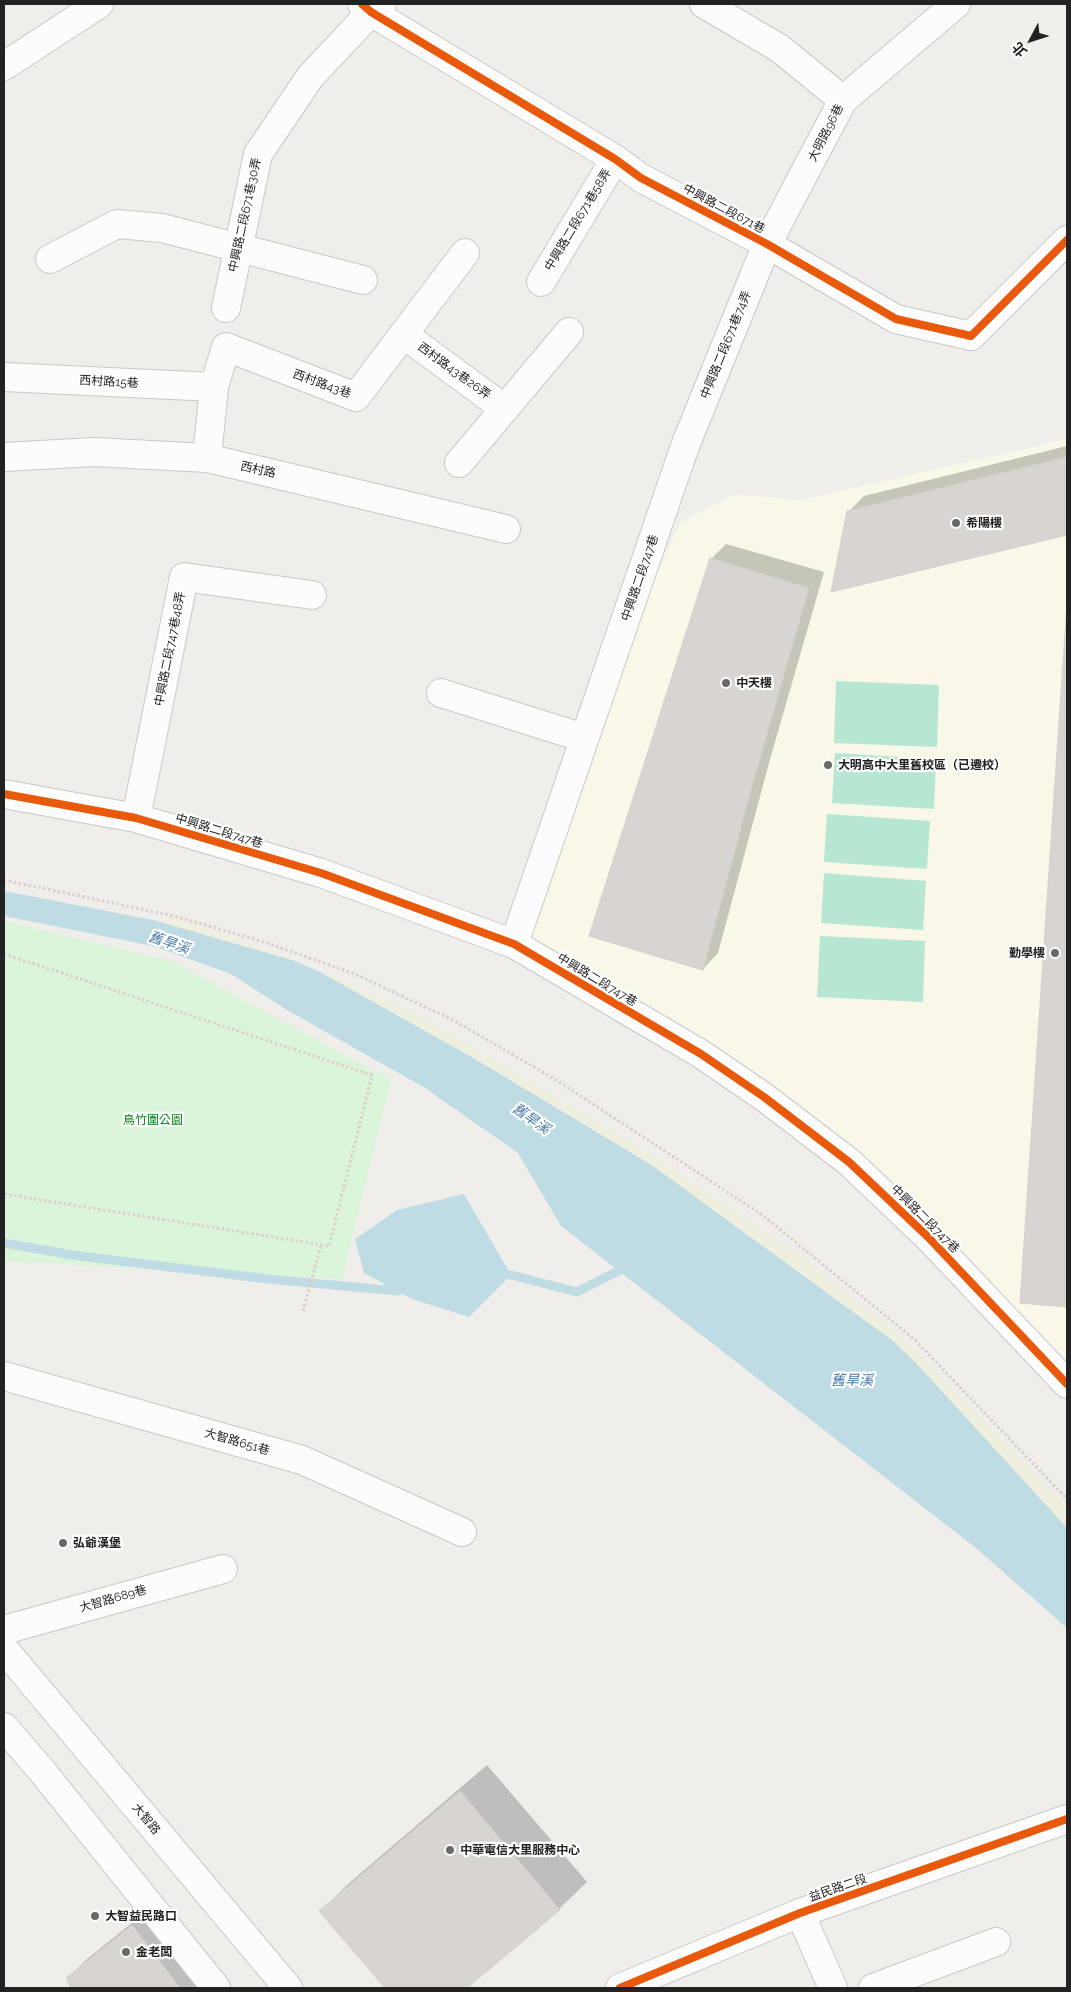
<!DOCTYPE html>
<html>
<head>
<meta charset="utf-8">
<style>
  body { margin:0 }
  #map { position:relative; width:1071px; height:1992px; overflow:hidden; background:#f0eeeb; font-family:Raleway,"Noto Sans TC",sans-serif }
  canvas { display:block }
  .frame { position:absolute; inset:0; border:5px solid #222; pointer-events:none }
  .north { position:absolute; left:1006px; top:15px; width:50px; height:50px; -webkit-text-stroke:4px #fff; paint-order:stroke; rotate:230deg; font-size:14px; font-weight:700; line-height:20px; text-align:center; color:#222 }
  .north::after { content:''; display:block; margin:auto; width:18px; height:22px; background:#222; clip-path:polygon(50% 0,100% 100%,50% 72%,0 100%) }
</style>
</head>
<body>
<div id="map">
<canvas width="1071" height="1992"></canvas>
<div class="frame"></div>
<div class="north">北</div>
</div>
<script>
const g = document.querySelector('canvas').getContext('2d');
g.lineJoin = 'round';
function fill(path, color) {
  g.fillStyle = color;
  g.fill(path, 'evenodd');
}
function toPath(rows) {
  const path = new Path2D();
  for (const r of rows) {
    path.moveTo(r[0], r[1]);
    for (let i = 2; i < r.length; i += 2) path.lineTo(r[i], r[i + 1]);
  }
  return path;
}
function strokePath(path, color, width, dash) {
  g.strokeStyle = color;
  g.lineWidth = width;
  g.lineCap = dash ? 'butt' : 'round';
  g.setLineDash(dash || []);
  g.stroke(path);
}
function label(font, color, halo, rows, align = 'center') {
  g.font = font + ' Raleway,"Noto Sans TC",sans-serif';
  g.lineWidth = 4.5;
  g.setLineDash([]);
  g.textBaseline = 'middle';
  g.strokeStyle = halo;
  g.fillStyle = color;
  for (const [text, x, y, turn = 0] of rows) {
    g.save();
    g.translate(x, y);
    g.rotate((+turn || 0) * Math.PI / 180);
    g.textAlign = isNaN(turn) ? turn : align;
    if (halo) g.strokeText(text, 0, 0);
    g.fillText(text, 0, 0);
    g.restore();
  }
}
const education = toPath([
  [1067,439,1067,1360,908,1199,858,1156,527,940,649,590,680,523,735,494,801,500]
]);
const farmland = toPath([
  [170,914,295,961,415,1013,645,1150,806,1259,908,1342,1050,1490,1067,1509,1067,1533,397,1056,166,929]
]);
const park = toPath([
  [4,921,171,961,391,1080,342,1279,4,1261]
]);
const pitch = toPath([
  [836,681,939,685,937,747,834,743],
  [835,753,936,759,934,809,832,803],
  [827,814,930,821,927,869,824,862],
  [824,873,926,881,923,930,821,923],
  [820,936,925,941,923,1002,817,997]
]);
const water = toPath([
  [4,891,153,920,295,961,320,972,475,1059,653,1166,893,1341,916,1363,1067,1528,1067,1628,976,1548,561,1226,518,1153,425,1088,287,1010,231,974,153,946,4,916],
  [464,1194,511,1275,469,1317,412,1299,364,1273,355,1239,397,1210]
]);
const shadow = toPath([
  [1067,446,1067,534,833,590,848,512,864,496],
  [726,544,824,572,769,763,718,953,703,969,711,559],
  [1067,622,1067,1306,1021,1302],
  [487,1765,587,1882,559,1909,466,1988,386,1988,321,1911,348,1884],
  [153,1906,215,1988,73,1988,67,1979,87,1959]
]);
const stream = toPath([
  [4,1243,72,1255,268,1279,398,1291,409,1287],
  [499,1274,511,1275,577,1292,628,1266]
]);
const building = toPath([
  [1067,457,1067,535,831,592,847,511,1067,457],
  [710,558,809,588,754,779,703,970,589,936,710,558],
  [1067,604,1067,1307,1020,1303,1067,604],
  [460,1791,560,1910,467,1988,385,1988,319,1911,460,1791],
  [132,1925,180,1988,71,1988,66,1978,132,1925]
]);
const path = toPath([
  [4,880,174,916,264,942,355,974,453,1020,553,1078,761,1214,914,1339,1067,1499],
  [4,954,372,1075,329,1246,4,1194],
  [303,1311,321,1245]
]);
const minor = toPath([
  [362,4,371,12,615,159,641,178,767,244,896,319,971,336,1067,240],
  [704,4,779,48,843,100],
  [4,66,99,4],
  [50,259,117,224,162,228,363,280],
  [541,282,615,159],
  [226,308,258,154,310,77,371,12,382,4],
  [403,334,505,409],
  [4,377,214,387],
  [4,457,94,452,207,458,506,529],
  [207,458,214,387,226,347,356,397,465,253],
  [459,463,569,332],
  [441,693,584,738],
  [4,794,136,818,321,873,514,944,701,1054,764,1097,849,1162,928,1237,1067,1384],
  [136,818,184,577,312,595],
  [514,944,685,446,767,244,843,100,956,4],
  [4,1376,302,1460,462,1532],
  [4,1630,223,1569],
  [4,1649,288,1988],
  [4,1727,42,1771,216,1988],
  [800,1913,833,1988],
  [620,1988,800,1913,1067,1819],
  [873,1988,996,1942]
]);
const cycleway = toPath([
  [362,4,371,12,615,159,641,178,767,244,896,319,971,336,1067,240],
  [4,794,136,818,321,873,514,944,701,1054,764,1097,849,1162,928,1237,1067,1384],
  [620,1988,800,1913,1067,1819]
]);
const markers = [
  [956,523,5,"#6a6968"],
  [726,683,5,"#6a6968"],
  [828,765,5,"#6a6968"],
  [1055,953,5,"#6a6968"],
  [63,1543,5,"#6a6968"],
  [450,1850,5,"#6a6968"],
  [95,1916,5,"#6a6968"],
  [126,1952,5,"#6a6968"]
];
const streetNames = [
  ["大明路96巷",826,133,-63],
  ["中興路二段671巷",724,209,28],
  ["中興路二段671巷30弄",245,215,-78],
  ["中興路二段671巷58弄",578,220,-59],
  ["中興路二段671巷74弄",726,345,-68],
  ["西村路43巷26弄",454,371,36],
  ["西村路15巷",109,382,3],
  ["西村路43巷",322,384,20],
  ["西村路",258,470,13],
  ["中興路二段747巷",640,578,-71],
  ["中興路二段747巷48弄",170,649,-79],
  ["中興路二段747巷",219,831,17],
  ["中興路二段747巷",597,980,31],
  ["中興路二段747巷",925,1219,45],
  ["大智路651巷",237,1442,16],
  ["大智路689巷",113,1599,-16],
  ["大智路",146,1819,50],
  ["益民路二段",838,1888,-19]
];
const poiNames = [
  ["希陽樓",966,523],
  ["中天樓",736,683],
  ["大明高中大里舊校區（已遷校）",838,765],
  ["勤學樓",1045,953,"right"],
  ["弘爺漢堡",73,1543],
  ["中華電信大里服務中心",460,1850],
  ["大智益民路口",105,1916],
  ["金老闆",136,1952]
];
const parkNames = [
  ["鳥竹圍公園",153,1120]
];
const waterNames = [
  ["舊旱溪",169,943,19],
  ["舊旱溪",531,1119,35],
  ["舊旱溪",852,1381]
];
fill(education, '#f8f7e8');
fill(farmland, '#efefdf');
fill(park, '#daf5da');
fill(pitch, '#b7e6d2');
fill(water, '#bfdbe3');
fill(shadow, '#0003');
strokePath(stream, '#bfdbe3', 9);
fill(building, '#d7d4d2');
strokePath(building, '#d3d0cc', 1);
strokePath(minor, '#c9c8c7', 30);
strokePath(path, '#dccecd', 3, [2.5, 2.5]);
strokePath(minor, '#fdfcfc', 28);
strokePath(cycleway, '#e8590c', 8);
for (const [x, y, r, color] of markers) {
  const dot = new Path2D();
  dot.arc(x, y, r, 0, 2 * Math.PI);
  g.fillStyle = color;
  g.fill(dot);
  strokePath(dot, '#fff', 2);
}
label('12px', '#222', '#fff', streetNames);
label('bold 12px', '#222', '#fff', poiNames, 'left');
label('12px', '#0c8416', '#fff', parkNames);
label('italic 14px', '#4a7aab', '#fff', waterNames);
</script>
</body>
</html>
